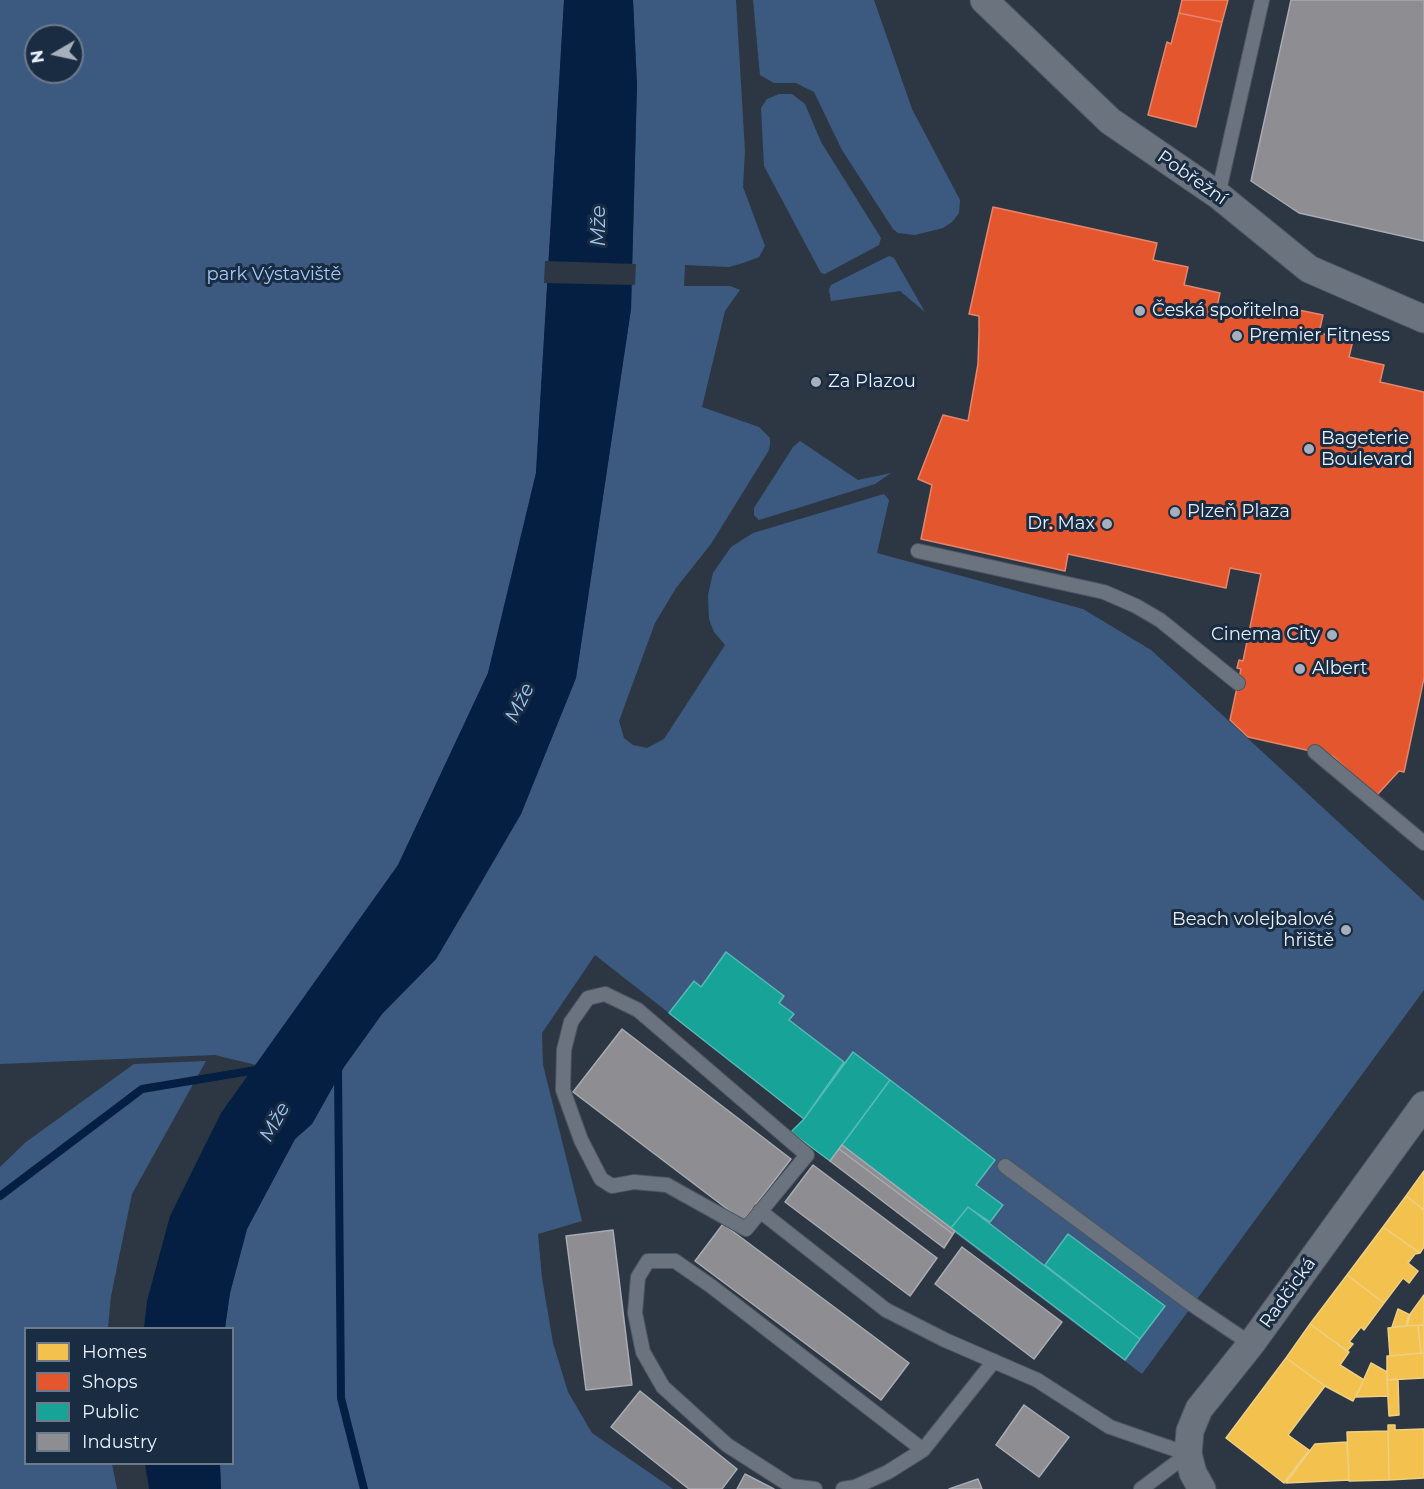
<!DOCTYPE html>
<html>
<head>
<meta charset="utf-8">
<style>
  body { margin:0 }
  #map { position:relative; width:1424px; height:1489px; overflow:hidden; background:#2d3744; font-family:Montserrat,sans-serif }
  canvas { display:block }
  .legend { position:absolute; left:24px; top:1327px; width:210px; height:138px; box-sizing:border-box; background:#1a2c42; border:2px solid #6c7a8c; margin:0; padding:8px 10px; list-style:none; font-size:18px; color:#e7f0fc }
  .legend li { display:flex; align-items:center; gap:12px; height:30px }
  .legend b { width:30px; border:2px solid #6c7a8c }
  .north { position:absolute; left:24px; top:24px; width:60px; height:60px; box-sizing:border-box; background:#1a2c42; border:2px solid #6c7a8c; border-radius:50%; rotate:261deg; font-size:16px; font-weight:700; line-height:24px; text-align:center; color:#e7f0fc }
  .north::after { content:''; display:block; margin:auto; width:21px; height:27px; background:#a6afbc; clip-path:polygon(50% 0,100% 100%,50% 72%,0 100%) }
</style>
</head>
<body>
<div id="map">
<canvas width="1424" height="1489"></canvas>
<ul class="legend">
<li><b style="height:16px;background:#f2c14e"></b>Homes</li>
<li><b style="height:16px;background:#e4572e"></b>Shops</li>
<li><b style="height:16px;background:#17a398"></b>Public</li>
<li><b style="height:16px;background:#8d8d92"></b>Industry</li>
</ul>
<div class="north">N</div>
</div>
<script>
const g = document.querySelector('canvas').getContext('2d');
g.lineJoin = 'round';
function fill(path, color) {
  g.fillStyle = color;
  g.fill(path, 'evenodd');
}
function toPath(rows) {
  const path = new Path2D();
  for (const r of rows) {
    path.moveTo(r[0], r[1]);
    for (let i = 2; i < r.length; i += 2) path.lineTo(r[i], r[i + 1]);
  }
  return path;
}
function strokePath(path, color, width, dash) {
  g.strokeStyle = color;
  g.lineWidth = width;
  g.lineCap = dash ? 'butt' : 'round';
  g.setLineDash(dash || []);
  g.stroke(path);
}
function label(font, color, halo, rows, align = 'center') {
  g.font = font + ' Montserrat,sans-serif';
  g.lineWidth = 6;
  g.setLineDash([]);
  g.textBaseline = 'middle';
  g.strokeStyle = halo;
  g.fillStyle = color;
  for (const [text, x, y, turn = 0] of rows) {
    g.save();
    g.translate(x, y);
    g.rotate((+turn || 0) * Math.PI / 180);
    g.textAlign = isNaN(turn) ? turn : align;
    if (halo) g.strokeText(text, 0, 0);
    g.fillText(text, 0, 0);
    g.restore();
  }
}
const green = toPath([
  [0,0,564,0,536,473,488,673,398,865,256,1065,215,1055,0,1064],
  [36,36,72,36,72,72,36,72],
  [633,0,736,0,745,151,743,187,765,246,759,257,743,263,729,267,685,265,684,286,730,286,740,290,725,311,702,407,759,427,770,438,770,444,769,450,711,544,676,588,655,623,619,721,624,738,633,745,647,748,664,739,725,645,714,632,709,619,708,595,713,573,731,547,753,533,884,494,889,500,877,553,1083,609,1151,650,1230,722,1424,901,1424,990,1142,1374,804,1119,595,955,542,1033,543,1065,582,1221,538,1234,542,1278,553,1343,568,1392,592,1433,673,1489,221,1489,220,1464,232,1464,232,1328,225,1328,230,1293,247,1229,295,1139,312,1124,344,1067,382,1014,436,959,473,897,521,814,576,678,631,309,637,85],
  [753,0,874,0,912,109,960,200,959,213,952,222,943,228,915,235,898,233,893,229,842,150,814,92,796,83,774,83,760,75],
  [779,94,792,94,805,104,821,142,881,238,879,245,825,274,821,273,764,166,761,108,767,99],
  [889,256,894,258,925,312,900,291,831,301,829,290,831,285],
  [800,441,858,480,891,473,875,484,759,520,754,515,754,508,793,447],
  [206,1061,132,1194,111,1296,108,1328,26,1328,26,1464,112,1464,117,1489,0,1489,0,1167,26,1142,134,1064]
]);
const water = toPath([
  [564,0,633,0,637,85,631,309,576,678,521,814,436,959,382,1014,344,1067,312,1124,295,1139,247,1229,230,1293,225,1328,144,1328,147,1301,170,1216,221,1113,398,865,488,673,536,473],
  [145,1464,220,1464,221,1489,149,1489]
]);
const pier = toPath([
  [545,261,636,264,635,285,544,283]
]);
const homes = toPath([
  [1424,1171,1424,1210,1406,1196,1424,1171],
  [1406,1196,1424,1210,1424,1247,1420,1253,1383,1227,1406,1196],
  [1383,1227,1420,1253,1415,1254,1408,1263,1418,1271,1409,1283,1403,1278,1384,1303,1347,1275,1383,1227],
  [1347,1275,1384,1303,1364,1330,1361,1327,1349,1342,1353,1344,1347,1351,1310,1324,1347,1275],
  [1424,1295,1424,1325,1406,1326,1408,1317,1424,1295],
  [1398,1309,1410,1315,1407,1326,1392,1327,1398,1309],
  [1310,1324,1349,1352,1340,1365,1364,1380,1353,1401,1325,1386,1286,1358,1310,1324],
  [1418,1325,1421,1353,1390,1356,1388,1328,1418,1325],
  [1418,1325,1424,1325,1424,1353,1421,1353,1418,1325],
  [1421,1353,1424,1353,1424,1378,1387,1380,1387,1356,1421,1353],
  [1286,1358,1325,1386,1288,1435,1309,1450,1284,1483,1226,1438,1286,1358],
  [1371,1363,1387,1372,1388,1396,1356,1397,1371,1363],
  [1398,1379,1399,1415,1389,1416,1387,1380,1398,1379],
  [1388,1425,1395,1425,1395,1430,1424,1429,1424,1478,1389,1480,1388,1425],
  [1388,1431,1389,1480,1349,1481,1347,1432,1388,1431],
  [1347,1442,1349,1480,1286,1483,1315,1444,1347,1442]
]);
const shops = toPath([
  [1182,0,1228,0,1222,22,1179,13,1182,0],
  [1179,13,1222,22,1196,127,1148,115,1167,42,1171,44,1179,13],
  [993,207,1157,243,1153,260,1188,267,1184,285,1220,293,1215,315,1233,318,1234,311,1251,303,1255,312,1267,307,1271,316,1283,310,1284,307,1323,315,1319,333,1353,340,1349,357,1384,365,1380,382,1424,392,1424,678,1404,772,1399,771,1376,796,1333,756,1248,737,1230,720,1241,669,1237,668,1239,660,1243,661,1261,574,1230,568,1226,588,1068,554,1065,571,921,539,932,485,918,479,943,415,968,421,978,364,979,332,979,316,969,314,993,207]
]);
const public = toPath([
  [726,952,784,996,779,1003,794,1014,789,1020,844,1062,804,1119,669,1013,694,981,701,987,726,952],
  [853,1052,890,1080,830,1161,791,1132,804,1119,853,1052],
  [890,1080,995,1160,976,1185,1003,1205,990,1222,968,1207,951,1228,842,1145,890,1080],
  [968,1207,1140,1339,1125,1360,951,1228,968,1207],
  [1068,1234,1165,1306,1140,1339,1045,1265,1068,1234]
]);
const industry = toPath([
  [1291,0,1424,0,1424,241,1299,213,1251,181,1291,0],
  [622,1029,791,1159,743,1221,573,1092,622,1029],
  [842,1145,951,1228,955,1231,953,1234,839,1149,842,1145],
  [839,1149,953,1234,944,1248,830,1161,839,1149],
  [813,1165,937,1258,910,1296,785,1202,813,1165],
  [723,1224,909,1363,881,1400,695,1261,723,1224],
  [613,1230,632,1385,586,1390,566,1236,613,1230],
  [962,1247,1062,1322,1034,1359,935,1284,962,1247],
  [640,1391,737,1469,722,1489,689,1489,611,1427,640,1391],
  [1024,1405,1069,1437,1039,1477,996,1445,1024,1405],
  [745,1474,774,1489,737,1489,745,1474],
  [978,1479,982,1489,949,1489,978,1479]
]);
const stream = toPath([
  [338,1070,341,1398,364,1489],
  [0,1196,142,1089,262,1069]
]);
const lane = toPath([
  [1218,195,1262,0],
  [918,551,1104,592,1136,606,1160,620,1238,683],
  [1315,752,1424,843],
  [605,994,638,1010,807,1155,746,1229,667,1185,634,1182,612,1186,601,1179,581,1140,563,1090,564,1050,571,1022,588,998,605,994],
  [1005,1166,1193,1305,1251,1344],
  [760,1211,886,1310,945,1340,1037,1380,1110,1427,1188,1454,1141,1489],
  [815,1489,791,1486,727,1445,663,1387,643,1352,635,1313,638,1277,648,1261,675,1261,711,1286,923,1450],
  [843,1489,855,1487,888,1472,923,1450,994,1361]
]);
const street = toPath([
  [984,0,1110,121,1218,195,1309,269,1424,319],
  [1202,1489,1193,1473,1188,1454,1190,1431,1199,1409,1251,1344,1424,1105]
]);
const markers = [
  [1140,311,6,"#a6afbc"],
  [1237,336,6,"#a6afbc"],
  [816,382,6,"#a6afbc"],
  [1309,449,6,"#a6afbc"],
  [1175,512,6,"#a6afbc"],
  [1107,524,6,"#a6afbc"],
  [1332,635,6,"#a6afbc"],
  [1300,669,6,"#a6afbc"],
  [1346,930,6,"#a6afbc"]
];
const streetNames = [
  ["Pobřežní",1192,178,35],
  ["Radčická",1288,1293,-54]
];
const parkNames = [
  ["park Výstaviště",274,275]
];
const poiNames = [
  ["Česká spořitelna",1152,311],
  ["Premier Fitness",1249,336],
  ["Za Plazou",828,382],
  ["Bageterie",1321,439],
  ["Boulevard",1321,460],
  ["Plzeň Plaza",1187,512],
  ["Dr. Max",1095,524,"right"],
  ["Cinema City",1320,635,"right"],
  ["Albert",1312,669],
  ["Beach volejbalové",1334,920,"right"],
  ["hřiště",1334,941,"right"]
];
const waterNames = [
  ["Mže",599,226,-90],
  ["Mže",520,703,-63],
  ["Mže",275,1122,-61]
];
fill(green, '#3c5a80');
fill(water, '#041f41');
fill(pier, '#2d3744');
fill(homes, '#f2c14e');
strokePath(homes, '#efcf82', 1.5);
fill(shops, '#e4572e');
strokePath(shops, '#e5856c', 1.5);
fill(public, '#17a398');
strokePath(public, '#55bab6', 1.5);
fill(industry, '#8d8d92');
strokePath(industry, '#a8abb2', 1.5);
strokePath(stream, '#041f41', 8);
strokePath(lane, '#4d5560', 16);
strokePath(street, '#4d5560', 29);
strokePath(lane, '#6b737e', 14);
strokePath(street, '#6b737e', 27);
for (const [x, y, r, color] of markers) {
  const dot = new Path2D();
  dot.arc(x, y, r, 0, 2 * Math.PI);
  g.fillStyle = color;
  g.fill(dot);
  strokePath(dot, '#1a2c42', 2);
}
label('18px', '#e7f0fc', '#1a2c42', streetNames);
label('18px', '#a3c9f8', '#1a2c42', parkNames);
label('18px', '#e7f0fc', '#1a2c42', poiNames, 'left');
label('italic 20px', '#9ec4f2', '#1a2c42', waterNames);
</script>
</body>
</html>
